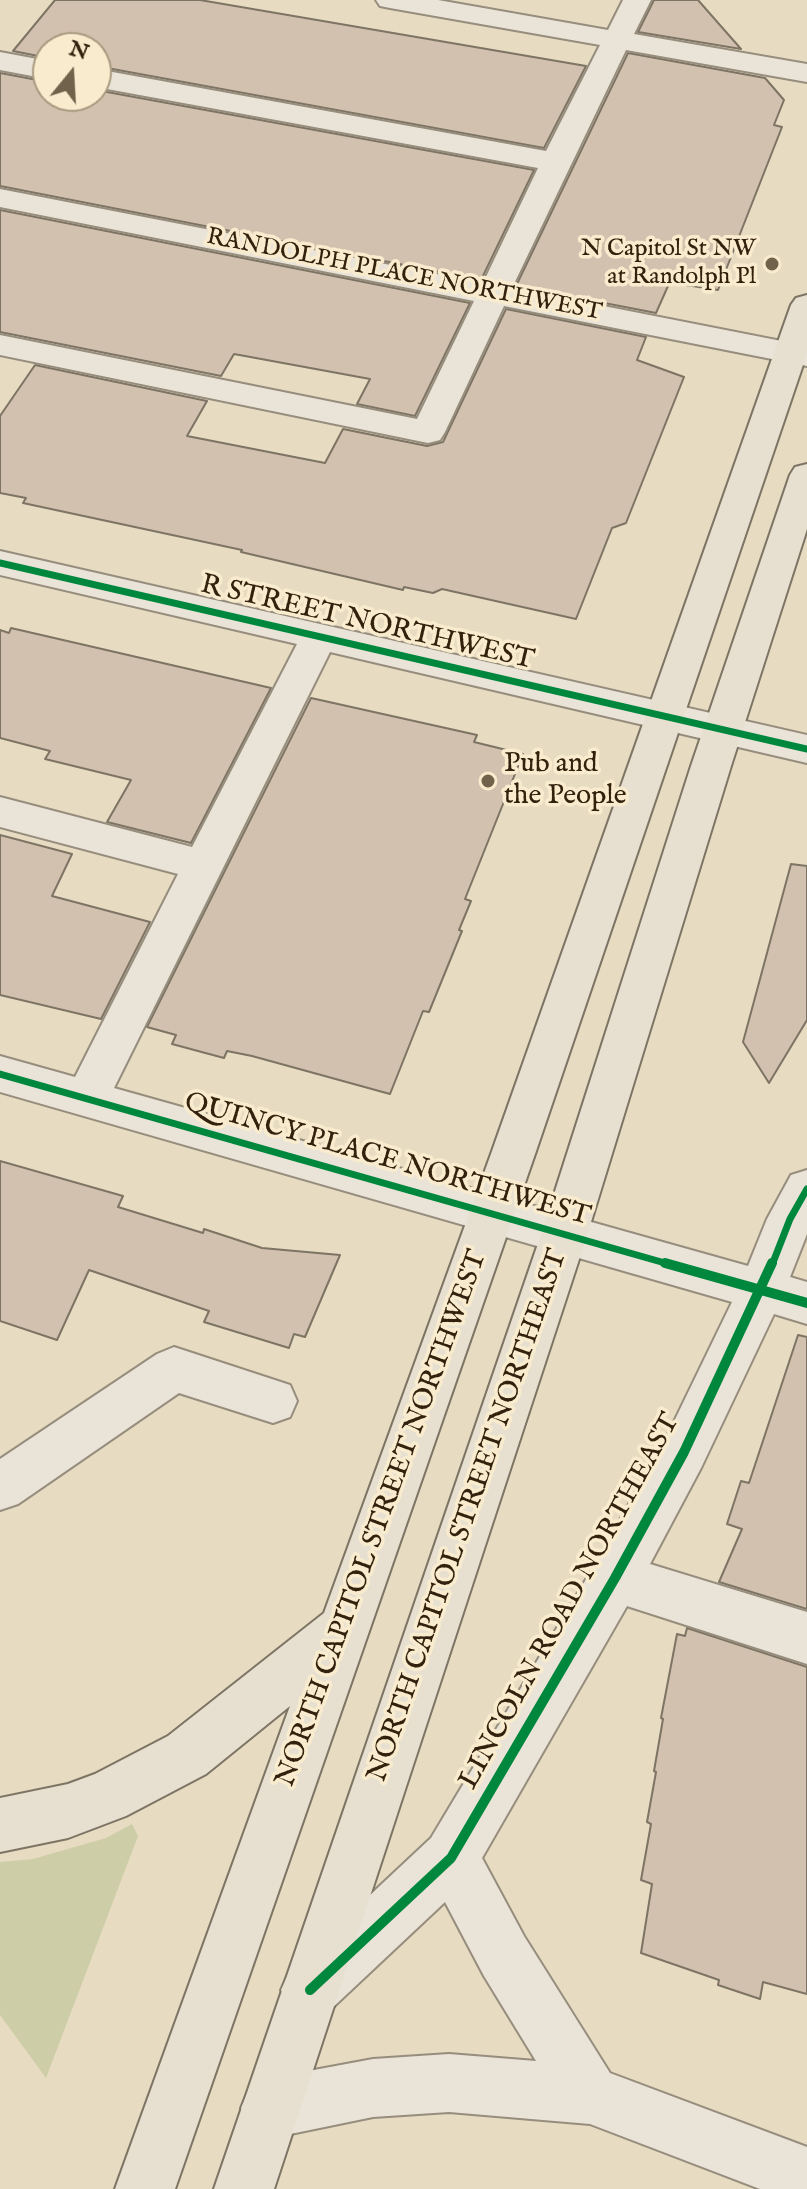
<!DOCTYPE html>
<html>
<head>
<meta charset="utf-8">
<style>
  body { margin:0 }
  #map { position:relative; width:807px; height:2189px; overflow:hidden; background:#e7dbc2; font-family:"IM FELL English",serif }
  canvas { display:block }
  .north { position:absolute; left:32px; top:32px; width:80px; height:80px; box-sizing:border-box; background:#f9ecce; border:2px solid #a99b80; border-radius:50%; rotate:18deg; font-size:22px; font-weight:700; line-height:32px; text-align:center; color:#32210c }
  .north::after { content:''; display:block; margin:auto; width:28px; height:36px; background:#71624c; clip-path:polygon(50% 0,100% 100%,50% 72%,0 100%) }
</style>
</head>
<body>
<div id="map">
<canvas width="807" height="2189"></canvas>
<div class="north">N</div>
</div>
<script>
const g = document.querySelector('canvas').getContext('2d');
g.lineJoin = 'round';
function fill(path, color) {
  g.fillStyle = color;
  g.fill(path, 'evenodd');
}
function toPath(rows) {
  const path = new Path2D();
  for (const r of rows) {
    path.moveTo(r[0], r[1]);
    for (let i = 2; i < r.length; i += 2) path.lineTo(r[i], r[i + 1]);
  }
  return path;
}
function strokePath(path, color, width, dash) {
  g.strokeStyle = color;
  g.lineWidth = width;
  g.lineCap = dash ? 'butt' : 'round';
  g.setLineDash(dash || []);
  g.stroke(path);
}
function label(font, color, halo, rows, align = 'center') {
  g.font = font + ' "IM FELL English",serif';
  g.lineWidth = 7;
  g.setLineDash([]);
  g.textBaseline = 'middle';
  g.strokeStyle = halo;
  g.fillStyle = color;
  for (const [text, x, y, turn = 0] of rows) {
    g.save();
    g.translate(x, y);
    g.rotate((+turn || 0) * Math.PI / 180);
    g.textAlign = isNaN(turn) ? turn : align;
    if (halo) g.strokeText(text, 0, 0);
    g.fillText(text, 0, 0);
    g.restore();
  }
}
const green = toPath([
  [132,1824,138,1836,46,2078,0,2015,0,1862,33,1859,106,1838]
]);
const building = toPath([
  [55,0,200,0,586,66,544,148,96,66,96,48,48,48,48,58,13,51,55,0],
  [654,0,698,0,741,49,638,32,654,0],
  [628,53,765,78,784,100,774,125,782,127,718,290,673,283,668,286,656,313,516,286,628,53],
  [0,73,48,82,48,96,96,96,96,90,534,170,481,280,0,186,0,73],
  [0,210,470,303,415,416,357,404,370,379,234,354,221,376,0,332,0,210],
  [506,309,646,337,637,360,684,377,626,523,612,528,576,619,442,589,433,593,404,587,403,590,241,552,242,550,23,503,26,498,0,493,0,416,35,365,207,401,187,436,325,463,343,429,427,446,443,442,506,309],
  [11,628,271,688,191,843,107,822,131,780,45,759,50,751,0,738,0,630,9,633,11,628],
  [311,698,477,735,474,742,523,754,465,899,471,901,459,930,462,931,429,1012,423,1011,390,1094,252,1056,227,1051,224,1058,172,1044,176,1035,147,1027,311,698],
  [0,835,72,854,52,896,150,922,101,1019,0,995,0,835],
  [791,864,807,866,807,1020,769,1083,743,1042,791,864],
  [0,1161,123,1196,118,1207,203,1233,204,1229,262,1248,340,1255,305,1337,294,1334,289,1348,204,1322,209,1311,89,1270,57,1340,0,1321,0,1161],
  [798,1335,807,1337,807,1609,719,1582,742,1529,727,1524,741,1481,749,1483,798,1335],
  [687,1628,807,1667,807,1994,763,1982,760,1999,718,1985,719,1980,641,1953,652,1884,641,1880,651,1824,647,1822,656,1772,654,1771,663,1719,661,1718,677,1634,685,1636,687,1628]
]);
const minor = toPath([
  [376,0,438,0,608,30,623,0,651,0,634,34,807,64,807,82,626,50,512,288,807,346,807,366,504,306,445,432,440,440,428,443,0,355,0,335,417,419,474,301,0,207,0,189,483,283,538,168,96,87,96,69,546,151,600,45,390,8,380,6,376,0],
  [0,52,48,61,48,79,0,70,0,52],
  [0,551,807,735,807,763,330,652,114,1088,748,1266,767,1219,791,1175,807,1170,807,1234,790,1277,807,1282,807,1324,774,1314,701,1468,650,1564,807,1612,807,1664,627,1606,482,1858,524,1936,610,2073,807,2147,807,2189,760,2189,590,2124,449,2112,373,2117,271,2138,250,2129,241,2108,250,2087,271,2078,373,2059,449,2054,536,2061,484,1976,445,1902,330,2010,310,2019,290,2010,281,1990,290,1970,431,1838,597,1561,667,1436,732,1302,0,1092,0,1056,75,1077,178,874,0,827,0,797,192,847,297,644,0,575,0,551],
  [174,1347,290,1385,297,1401,290,1417,273,1423,179,1393,18,1504,0,1510,0,1459,157,1354,174,1347]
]);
const major = toPath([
  [807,295,807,353,535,1154,175,2189,115,2189,290,1706,206,1774,126,1816,68,1838,0,1852,0,1798,68,1784,95,1774,168,1736,324,1613,491,1154,791,305,796,298,807,295],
  [807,464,807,529,731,766,587,1235,274,2189,214,2189,541,1235,691,766,790,475,795,467,807,464]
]);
const cyclewayFar1 = toPath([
  [0,563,807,749],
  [0,1074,672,1265],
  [772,1265,790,1219,807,1189]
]);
const cycleway = toPath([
  [665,1263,807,1303],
  [310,1990,451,1858,615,1578,684,1452,772,1263]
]);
const markers = [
  [772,264,8,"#71624c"],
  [488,781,8,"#71624c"]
];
const farPoinames = [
  ["N Capitol St NW",756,250],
  ["at Randolph Pl",756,278]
];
const farStreetnames = [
  ["RANDOLPH PLACE NORTHWEST",404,276,11]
];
const streetNames = [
  ["R STREET NORTHWEST",367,624,13],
  ["QUINCY PLACE NORTHWEST",387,1161,16],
  ["NORTH CAPITOL STREET NORTHEAST",469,1516,-71],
  ["NORTH CAPITOL STREET NORTHWEST",383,1519,-70],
  ["LINCOLN ROAD NORTHEAST",571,1602,-61]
];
const poiNames = [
  ["Pub and",504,765],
  ["the People",504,797]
];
fill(green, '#cdcea7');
fill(building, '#d3c1af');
strokePath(building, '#7d7464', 2);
strokePath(minor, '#968d7d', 4);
strokePath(major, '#7d7464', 4);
fill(minor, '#eae4d8');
fill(major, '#e7e0d1');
strokePath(cyclewayFar1, '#00873e', 7);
strokePath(cycleway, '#00873e', 10);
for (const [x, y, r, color] of markers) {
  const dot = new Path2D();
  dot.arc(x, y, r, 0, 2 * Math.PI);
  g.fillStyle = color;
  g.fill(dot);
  strokePath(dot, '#f9ecce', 3);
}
label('24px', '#32210c', '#f9ecce', farPoinames, 'right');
label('24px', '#32210c', '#f9ecce', farStreetnames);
label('28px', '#32210c', '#f9ecce', streetNames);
label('28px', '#32210c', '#f9ecce', poiNames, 'left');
</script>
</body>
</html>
